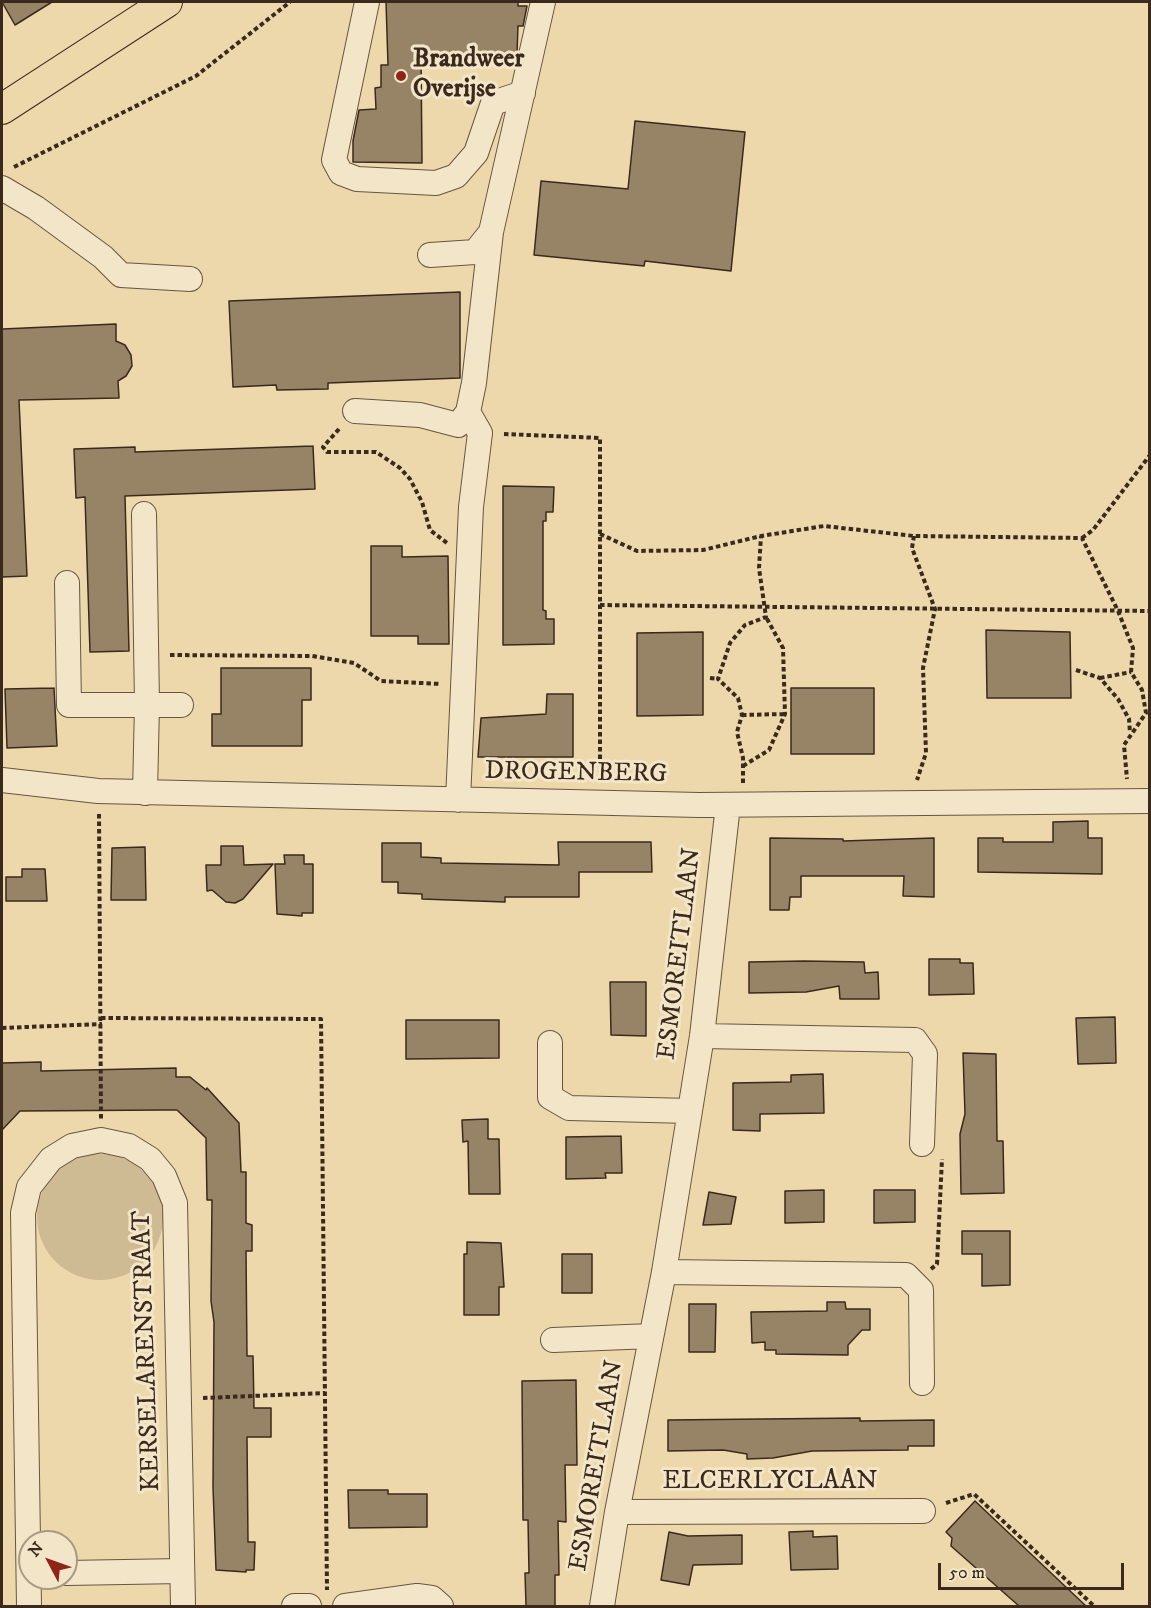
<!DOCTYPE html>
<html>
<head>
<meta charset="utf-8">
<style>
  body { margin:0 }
  #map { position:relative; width:1151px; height:1608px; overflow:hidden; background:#ecd8ab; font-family:"IM FELL DW Pica",serif }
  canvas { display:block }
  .frame { position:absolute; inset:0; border:3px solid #3b291e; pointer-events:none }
  .north { position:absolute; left:18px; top:1530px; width:60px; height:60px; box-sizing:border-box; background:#f3e6c8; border:2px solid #a99a84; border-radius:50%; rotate:311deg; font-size:16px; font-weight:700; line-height:24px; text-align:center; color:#3b291e }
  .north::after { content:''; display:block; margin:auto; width:21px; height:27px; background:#8f2418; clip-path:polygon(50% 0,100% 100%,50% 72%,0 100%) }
  .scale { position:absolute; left:938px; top:1563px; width:186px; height:27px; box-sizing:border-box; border:3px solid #3b291e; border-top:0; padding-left:8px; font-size:18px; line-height:21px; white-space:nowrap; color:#3b291e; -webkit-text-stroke:4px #f3e6c8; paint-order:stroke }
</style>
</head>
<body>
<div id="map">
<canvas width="1151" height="1608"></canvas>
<div class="frame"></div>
<div class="north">N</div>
<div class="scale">50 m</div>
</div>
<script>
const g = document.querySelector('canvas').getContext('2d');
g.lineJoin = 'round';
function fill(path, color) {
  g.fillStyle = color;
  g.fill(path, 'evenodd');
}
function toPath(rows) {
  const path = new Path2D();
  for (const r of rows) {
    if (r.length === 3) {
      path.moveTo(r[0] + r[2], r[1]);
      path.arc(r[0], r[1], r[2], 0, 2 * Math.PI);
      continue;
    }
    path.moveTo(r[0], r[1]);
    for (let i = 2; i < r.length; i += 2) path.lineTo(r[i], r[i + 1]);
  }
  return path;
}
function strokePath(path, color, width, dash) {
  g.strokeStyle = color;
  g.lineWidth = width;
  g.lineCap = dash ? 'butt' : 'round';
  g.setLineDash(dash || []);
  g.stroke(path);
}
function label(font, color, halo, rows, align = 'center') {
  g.font = font + ' "IM FELL DW Pica",serif';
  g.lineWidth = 6;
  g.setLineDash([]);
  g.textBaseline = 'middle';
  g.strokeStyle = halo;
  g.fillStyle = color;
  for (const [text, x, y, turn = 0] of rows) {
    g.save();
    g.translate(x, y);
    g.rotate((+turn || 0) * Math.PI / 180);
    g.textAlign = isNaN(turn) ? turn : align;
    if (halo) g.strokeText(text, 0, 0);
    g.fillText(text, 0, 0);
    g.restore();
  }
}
const green = toPath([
  [100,1217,63]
]);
const building = toPath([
  [2,2,52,2,15,25,2,2],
  [386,2,518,2,518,6,527,6,523,26,518,26,517,53,421,54,422,163,353,162,353,141,359,110,376,109,375,88,381,87,381,65,388,65,386,2],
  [635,121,745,132,731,271,645,261,644,266,534,255,541,181,628,189,635,121],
  [460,292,460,378,328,383,328,389,277,390,276,385,233,387,229,301,460,292],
  [116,324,116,341,125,345,131,355,132,366,126,376,118,381,119,398,19,400,27,576,2,577,2,329,116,324],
  [313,446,315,489,125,496,129,651,90,652,85,497,76,498,74,449,135,447,135,452,313,446],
  [503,486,554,487,553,512,546,512,546,521,543,521,543,610,546,611,546,619,554,619,554,644,503,645,503,486],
  [371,546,402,546,402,557,448,556,449,644,418,644,418,636,371,636,371,546],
  [986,630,1070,632,1071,698,987,698,986,630],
  [703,632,703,715,637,716,637,633,703,632],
  [221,668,311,668,311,700,302,700,302,746,212,746,212,714,221,714,221,668],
  [54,688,57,746,7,748,5,689,54,688],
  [791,688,874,688,874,754,791,754,791,688],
  [547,694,573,694,573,757,478,757,481,718,546,714,547,694],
  [1088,821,1088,838,1102,838,1102,874,978,872,978,838,1003,838,1003,842,1053,842,1053,822,1088,821],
  [770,838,843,839,843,841,934,838,934,897,903,896,904,876,801,876,801,897,790,897,789,910,770,910,770,838],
  [558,842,651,842,652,872,579,872,579,897,505,897,505,902,422,899,422,894,398,893,398,882,382,882,382,843,421,843,421,857,441,858,441,863,559,865,558,842],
  [221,846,243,846,244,865,273,864,243,899,235,903,226,902,212,890,207,891,206,865,221,865,221,846],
  [145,847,146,900,111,900,112,848,145,847],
  [284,855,304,855,304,864,313,864,313,913,302,913,302,916,277,914,275,864,285,864,284,855],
  [22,869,45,869,47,901,6,901,6,877,22,877,22,869],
  [929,959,960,959,960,963,973,963,974,994,929,995,929,959],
  [804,961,864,962,865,973,878,972,879,999,840,999,839,986,806,992,749,993,749,962,804,961],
  [610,982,646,982,646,1036,611,1035,610,982],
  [1115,1017,1116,1063,1078,1064,1076,1018,1115,1017],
  [406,1020,499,1020,499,1058,406,1059,406,1020],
  [963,1053,996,1054,997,1141,1003,1141,1004,1193,961,1194,960,1134,965,1114,963,1053],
  [41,1062,41,1071,176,1068,176,1077,190,1077,206,1090,207,1088,239,1123,241,1172,246,1172,246,1223,252,1225,252,1251,246,1251,247,1356,253,1356,254,1408,271,1408,271,1437,247,1437,248,1542,255,1542,254,1570,246,1570,246,1572,216,1570,213,1487,214,1322,211,1301,212,1200,207,1200,206,1138,177,1110,164,1110,20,1111,2,1130,2,1063,41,1062],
  [823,1074,824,1113,760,1114,760,1131,733,1130,733,1083,791,1082,791,1075,823,1074],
  [488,1119,488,1139,499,1139,500,1194,469,1194,468,1141,463,1142,462,1120,488,1119],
  [621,1136,622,1173,605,1173,606,1178,566,1179,566,1137,621,1136],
  [824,1190,824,1222,785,1223,785,1191,824,1190],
  [874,1190,915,1190,915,1222,874,1223,874,1190],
  [709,1192,736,1197,731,1224,703,1225,709,1192],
  [962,1231,1010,1231,1010,1285,982,1286,982,1254,962,1254,962,1231],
  [467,1242,501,1243,504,1287,499,1287,499,1315,464,1315,464,1254,467,1254,467,1242],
  [562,1254,592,1254,592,1293,562,1293,562,1254],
  [827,1302,845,1302,846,1309,870,1309,870,1330,862,1330,848,1345,848,1355,776,1354,776,1350,765,1350,765,1342,752,1343,751,1312,827,1311,827,1302],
  [689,1304,716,1304,715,1352,689,1352,689,1304],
  [576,1380,577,1465,565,1465,566,1522,558,1521,559,1575,555,1575,555,1606,526,1606,525,1573,529,1573,528,1520,523,1520,522,1381,576,1380],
  [860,1418,860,1421,934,1420,934,1446,908,1446,908,1450,812,1451,773,1458,747,1459,747,1454,723,1450,668,1451,668,1420,860,1418],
  [348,1490,388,1490,388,1494,427,1494,427,1527,349,1528,348,1490],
  [975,1501,1050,1572,1086,1606,1019,1606,951,1546,952,1538,946,1532,975,1501],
  [813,1531,813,1537,837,1536,838,1569,791,1570,789,1532,813,1531],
  [669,1532,688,1536,742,1535,742,1564,693,1565,689,1585,661,1580,669,1532]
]);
const path = toPath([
  [14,167,196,76,290,2],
  [339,429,323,447,327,452,376,452,400,468,410,479,422,502,430,530,447,543],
  [504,434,600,438,600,778],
  [600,534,637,551,703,550,761,536,824,526,914,536,1082,538,1118,611,1133,648,1131,672,1142,690,1146,713,1124,745,1127,779],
  [914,536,912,548,935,609,923,668,926,753,917,780],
  [1082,538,1093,530,1150,455],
  [600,605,1150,611],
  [170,655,312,656,354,663,381,681,441,684],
  [1076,670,1100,678,1118,699,1129,719,1130,733],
  [710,678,718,679],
  [1100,678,1131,672],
  [742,715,785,714],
  [743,766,769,750,785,714,783,648,766,617],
  [743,783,743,758,737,732,742,715,738,698,718,679,730,643,745,625,766,617,759,568,761,536],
  [99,814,101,1119],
  [101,1018,321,1019,327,1590],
  [2,1028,102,1024],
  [931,1269,937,1264,942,1159],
  [203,1398,325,1393],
  [946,1503,974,1494,1094,1606]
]);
const minor = toPath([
  [367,2,334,160,341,173,357,179,436,183,456,176,476,153,493,103,523,93],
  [2,188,36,208,103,257,121,275,190,279],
  [430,255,475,252,491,232,543,2],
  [355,411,420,415,458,425,468,412],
  [144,514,147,705,181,705],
  [67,583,69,705,147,705,145,793],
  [2,780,98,791,699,805,1150,801],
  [458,800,471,507,480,433,468,412,474,383,491,232],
  [702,1036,915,1040,925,1054,922,1144],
  [550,1043,550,1097,569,1108,690,1111],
  [664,1272,906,1275,921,1290,922,1383],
  [553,1340,651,1336],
  [617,1512,923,1511],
  [66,1573,182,1571],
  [29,1606,23,1213,29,1187,51,1159,72,1146,101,1140,129,1146,150,1159,164,1176,175,1203,183,1606],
  [294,1606,309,1606],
  [345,1606,417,1596,432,1598,441,1606],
  [602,1606,617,1512,664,1272,702,1036,728,805]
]);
const major = toPath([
  [2,109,167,2]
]);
const markers = [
  [401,76,6,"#8f2418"]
];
const poiNames = [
  ["Brandweer",413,61],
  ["Overijse",413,91]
];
const streetNames = [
  ["DROGENBERG",576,774,1],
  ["ESMOREITLAAN",681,954,-83],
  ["KERSELARENSTRAAT",148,1351,-92],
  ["ESMOREITLAAN",598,1466,-80],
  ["ELCERLYCLAAN",770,1483]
];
fill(green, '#ceba93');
fill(building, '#978467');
strokePath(building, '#3b291e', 1.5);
strokePath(minor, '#675541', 26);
strokePath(major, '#3b291e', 32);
strokePath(path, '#3b291e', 4, [4.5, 3]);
strokePath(minor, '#f3e6c8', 24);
strokePath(major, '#ecd8ab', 30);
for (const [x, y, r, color] of markers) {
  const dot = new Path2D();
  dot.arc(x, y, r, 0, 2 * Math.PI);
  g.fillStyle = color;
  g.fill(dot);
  strokePath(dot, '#f3e6c8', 2);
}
label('bold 26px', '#3b291e', '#f3e6c8', poiNames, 'left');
label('26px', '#3b291e', '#f3e6c8', streetNames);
</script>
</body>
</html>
